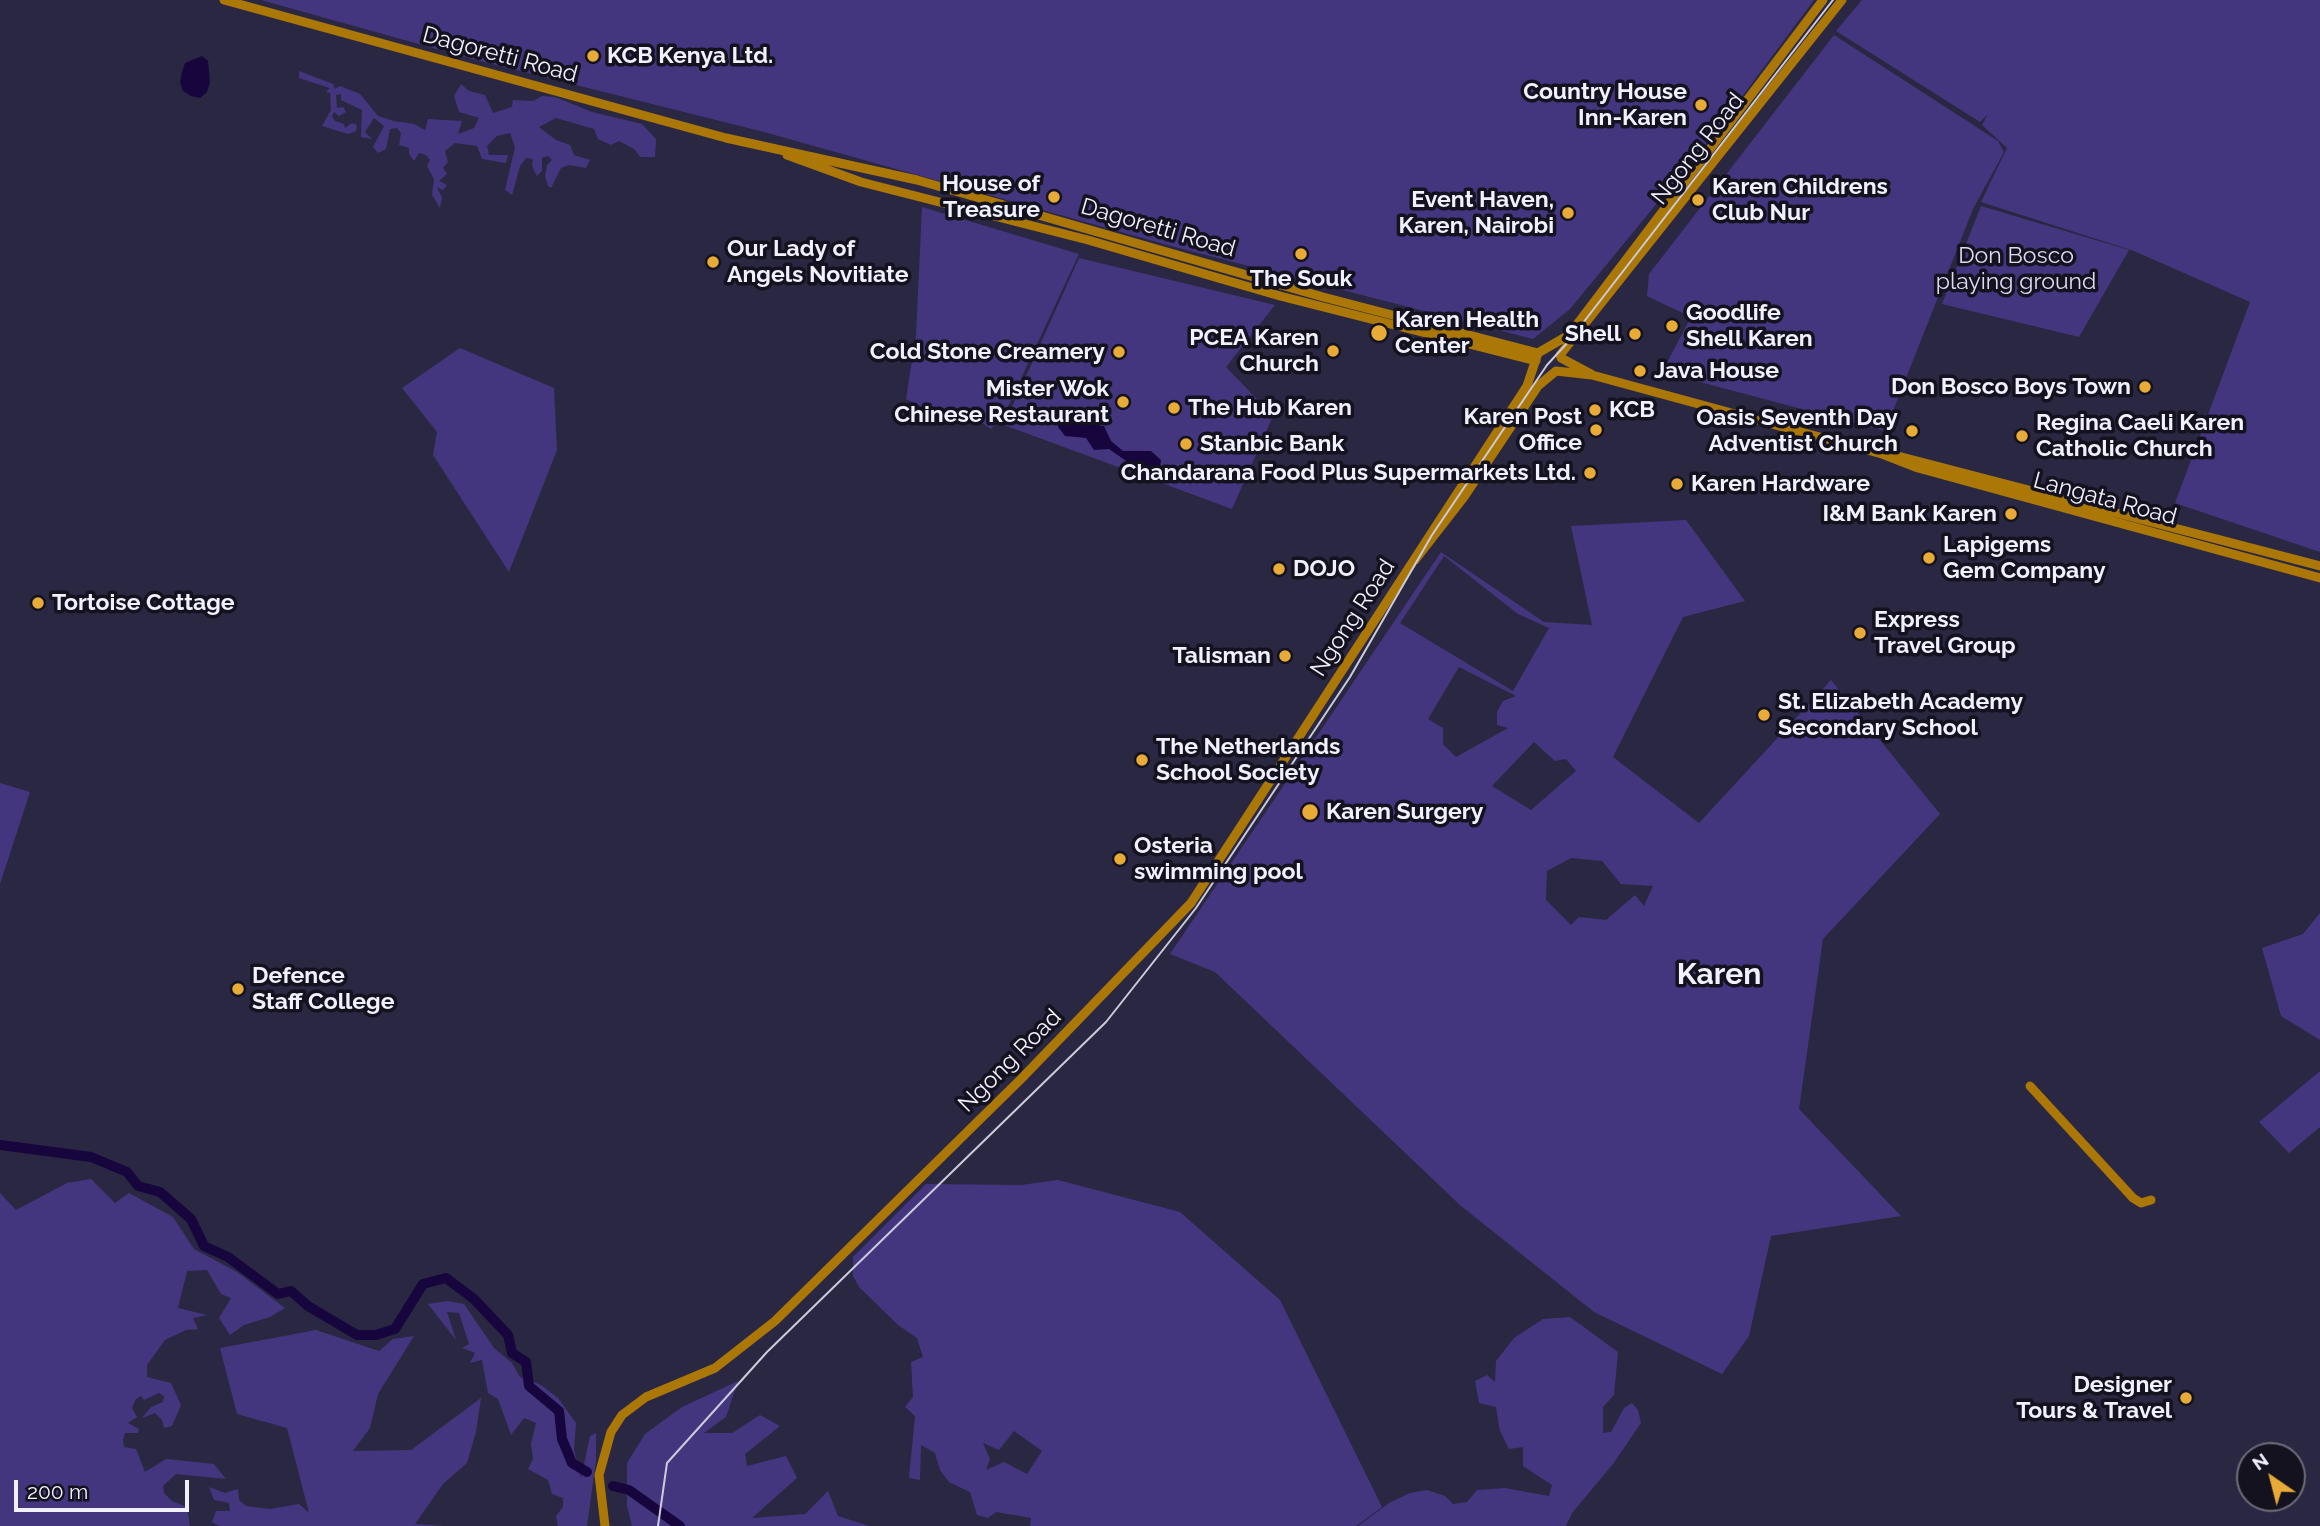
<!DOCTYPE html>
<html>
<head>
<meta charset="utf-8">
<style>
  body { margin:0 }
  #map { position:relative; width:2320px; height:1526px; overflow:hidden; background:#2a2742; font-family:Raleway,sans-serif }
  canvas { display:block }
  .north { position:absolute; left:2236px; top:1442px; width:70px; height:70px; box-sizing:border-box; background:#13121e; border:2px solid #6c6b78; border-radius:50%; rotate:325deg; font-size:19px; font-weight:700; line-height:28px; text-align:center; color:#f1f0ff }
  .north::after { content:''; display:block; margin:auto; width:24px; height:32px; background:#e9ab38; clip-path:polygon(50% 0,100% 100%,50% 72%,0 100%) }
  .scale { position:absolute; left:14px; top:1480px; width:175px; height:32px; box-sizing:border-box; border:4px solid #f1f0ff; border-top:0; padding-left:9px; font-size:21px; line-height:24px; white-space:nowrap; color:#f1f0ff; -webkit-text-stroke:5px #13121e; paint-order:stroke }
</style>
</head>
<body>
<div id="map">
<canvas width="2320" height="1526"></canvas>
<div class="north">N</div>
<div class="scale">200 m</div>
</div>
<script>
const g = document.querySelector('canvas').getContext('2d');
g.lineJoin = 'round';
function fill(path, color) {
  g.fillStyle = color;
  g.fill(path, 'evenodd');
}
function toPath(rows) {
  const path = new Path2D();
  for (const r of rows) {
    path.moveTo(r[0], r[1]);
    for (let i = 2; i < r.length; i += 2) path.lineTo(r[i], r[i + 1]);
  }
  return path;
}
function strokePath(path, color, width, dash) {
  g.strokeStyle = color;
  g.lineWidth = width;
  g.lineCap = dash ? 'butt' : 'round';
  g.setLineDash(dash || []);
  g.stroke(path);
}
function label(font, color, halo, rows, align = 'center') {
  g.font = font + ' Raleway,sans-serif';
  g.lineWidth = 7;
  g.setLineDash([]);
  g.textBaseline = 'middle';
  g.strokeStyle = halo;
  g.fillStyle = color;
  for (const [text, x, y, turn = 0] of rows) {
    g.save();
    g.translate(x, y);
    g.rotate((+turn || 0) * Math.PI / 180);
    g.textAlign = isNaN(turn) ? turn : align;
    if (halo) g.strokeText(text, 0, 0);
    g.fillText(text, 0, 0);
    g.restore();
  }
}
const green = toPath([
  [261,0,1814,0,1718,129,1570,309,1533,339,1171,246,764,132,476,60],
  [1862,0,2320,0,2320,552,2175,503,2250,302,2134,251,1981,202,2007,148,1982,125,1988,114,1980,122,1836,31],
  [1834,35,1998,141,2004,152,1973,209,1885,431,1662,372,1691,317,1647,296,1649,274],
  [299,71,333,84,335,89,340,86,360,94,378,116,394,121,414,124,425,130,428,119,462,121,458,134,474,128,479,118,459,112,454,96,461,84,469,91,485,95,493,113,512,107,513,100,533,101,542,96,555,97,592,112,642,124,656,139,655,157,640,157,634,149,619,141,611,145,598,139,594,129,556,118,539,127,556,140,570,145,574,155,590,160,586,168,569,165,561,168,551,188,548,186,545,176,547,165,552,160,548,156,542,158,542,171,537,176,532,166,533,159,526,158,520,166,512,195,505,190,515,147,510,133,497,136,487,146,489,155,508,155,506,163,482,159,477,146,455,143,445,151,448,162,443,168,447,174,439,181,447,185,443,190,437,187,442,198,440,208,432,195,434,179,427,166,430,160,426,155,419,153,414,161,409,154,409,148,399,145,401,133,397,128,390,129,386,149,378,153,373,147,384,126,374,118,365,132,372,139,361,137,362,110,341,100,341,94,336,95,337,108,343,107,346,112,339,116,334,112,332,116,335,121,344,124,345,128,352,123,357,125,356,131,348,134,322,126,331,110,330,93,326,92,330,88,299,78],
  [1981,206,2129,250,2079,337,1942,304],
  [922,207,1079,254,1004,415,991,429,975,418,941,416,906,399,916,335],
  [1079,258,1275,305,1226,367,1273,416,1232,509,1004,425],
  [460,348,554,388,557,450,509,572,433,455,437,432,402,388],
  [1686,520,1745,601,1683,617,1613,757,1699,823,1831,680,1940,814,1823,939,1799,1109,1901,1216,1771,1236,1749,1336,1722,1374,1594,1312,1461,1206,1215,972,1170,954,1441,552,1544,622,1592,625,1571,526],
  [1444,556,1518,614,1549,628,1513,691,1400,623],
  [1459,667,1516,696,1503,701,1497,712,1497,725,1508,728,1456,757,1443,744,1443,728,1428,719],
  [1534,742,1555,761,1566,759,1576,771,1531,810,1492,786],
  [1571,858,1602,861,1621,884,1653,886,1644,906,1635,895,1606,920,1579,917,1571,925,1546,900,1547,871],
  [0,783,30,792,0,884],
  [2320,913,2320,1040,2281,1016,2262,948,2303,934],
  [2320,1071,2320,1127,2289,1153,2259,1122],
  [91,1179,115,1203,129,1193,173,1217,194,1249,237,1272,285,1308,270,1317,244,1325,230,1335,219,1318,231,1298,221,1294,207,1270,187,1271,178,1308,207,1315,193,1318,198,1329,186,1330,165,1340,147,1365,147,1377,171,1383,181,1405,172,1426,164,1428,162,1420,155,1413,142,1418,151,1407,163,1402,164,1396,159,1393,144,1400,141,1396,136,1399,132,1408,137,1417,128,1423,139,1429,138,1433,125,1433,123,1440,124,1447,136,1449,145,1472,166,1459,214,1464,226,1479,176,1474,163,1486,164,1493,172,1501,187,1507,190,1526,0,1526,0,1193,16,1210,67,1183],
  [1058,1180,1180,1212,1280,1300,1382,1507,1356,1526,1030,1526,1031,1518,1020,1516,996,1512,988,1518,977,1515,970,1492,949,1482,940,1470,935,1453,921,1445,920,1480,909,1478,915,1416,905,1407,913,1397,911,1362,923,1357,917,1338,898,1325,859,1287,853,1276,853,1257,926,1184,1021,1185],
  [1014,1431,1042,1451,1027,1474,1004,1462,986,1470,990,1459,983,1443,999,1450],
  [447,1301,464,1304,494,1348,512,1363,520,1377,541,1385,558,1398,576,1423,574,1449,581,1478,590,1436,596,1433,596,1461,587,1526,558,1526,556,1516,563,1507,563,1498,552,1494,548,1480,528,1469,533,1459,531,1444,536,1423,524,1418,511,1435,498,1399,488,1393,482,1360,470,1363,475,1353,462,1348,469,1344,459,1313,447,1312,456,1340,428,1304],
  [1570,1317,1618,1352,1614,1395,1603,1407,1603,1433,1611,1432,1624,1408,1632,1403,1638,1410,1641,1423,1613,1464,1572,1513,1566,1526,1358,1526,1389,1503,1410,1493,1427,1490,1445,1496,1453,1504,1467,1502,1477,1490,1505,1488,1549,1496,1552,1485,1523,1466,1523,1447,1509,1449,1500,1431,1496,1407,1479,1403,1475,1381,1487,1375,1495,1382,1496,1361,1514,1338,1543,1319],
  [316,1330,379,1351,393,1339,414,1336,378,1394,370,1428,353,1451,411,1450,481,1398,476,1432,467,1463,443,1484,415,1524,445,1526,219,1526,212,1522,216,1511,230,1511,229,1503,214,1500,209,1487,225,1493,238,1489,239,1500,246,1506,270,1509,299,1504,309,1513,287,1428,237,1414,220,1348],
  [738,1381,726,1417,704,1433,732,1433,760,1415,780,1426,745,1454,747,1466,786,1456,797,1478,752,1518,805,1514,828,1491,838,1516,869,1526,632,1526,627,1506,627,1463,645,1434,682,1407]
]);
const water = toPath([
  [202,56,208,61,210,82,207,92,200,98,191,96,183,91,180,82,182,72,185,63],
  [1068,410,1083,423,1104,426,1111,441,1123,451,1151,451,1161,460,1160,468,1142,472,1109,449,1094,450,1086,438,1065,436,1058,427,1058,420,1060,414]
]);
const river = toPath([
  [0,1145,91,1157,127,1172,138,1186,160,1192,191,1219,204,1246,228,1257,278,1294,291,1291,308,1306,357,1335,376,1335,395,1329,423,1284,446,1278,474,1299,508,1335,512,1353,526,1362,529,1386,559,1411,562,1439,572,1463,587,1472],
  [613,1486,629,1490,680,1526]
]);
const secondary = toPath([
  [224,0,726,138,917,180,1323,297,1538,353],
  [787,155,861,182,1088,240,1280,296,1536,361],
  [1560,355,1842,0],
  [1561,358,1591,374],
  [1894,455,2320,566],
  [1415,560,1464,497,1538,386,1556,371,1592,375,1882,454,1918,468,2320,578],
  [2030,1086,2133,1198,2141,1203,2151,1200],
  [605,1526,599,1475,611,1432,622,1415,646,1397,715,1368,775,1321,1021,1079,1191,903,1527,386,1538,353,1569,335,1823,0]
]);
const tram = toPath([
  [658,1526,667,1463,767,1352,1106,1022,1196,908,1350,677,1432,535,1547,365,1569,341,1833,0]
]);
const markers = [
  [593,56,7,"#e9ab38"],
  [1701,105,7,"#e9ab38"],
  [1054,197,7,"#e9ab38"],
  [1698,200,7,"#e9ab38"],
  [1568,213,7,"#e9ab38"],
  [1301,254,7,"#e9ab38"],
  [713,262,7,"#e9ab38"],
  [1672,326,7,"#e9ab38"],
  [1379,333,9,"#e9ab38"],
  [1635,334,7,"#e9ab38"],
  [1333,351,7,"#e9ab38"],
  [1119,352,7,"#e9ab38"],
  [1640,371,7,"#e9ab38"],
  [2145,387,7,"#e9ab38"],
  [1123,402,7,"#e9ab38"],
  [1174,408,7,"#e9ab38"],
  [1595,410,7,"#e9ab38"],
  [1596,430,7,"#e9ab38"],
  [1912,431,7,"#e9ab38"],
  [2022,436,7,"#e9ab38"],
  [1186,444,7,"#e9ab38"],
  [1590,473,7,"#e9ab38"],
  [1677,484,7,"#e9ab38"],
  [2011,514,7,"#e9ab38"],
  [1929,558,7,"#e9ab38"],
  [1279,569,7,"#e9ab38"],
  [38,603,7,"#e9ab38"],
  [1860,633,7,"#e9ab38"],
  [1285,656,7,"#e9ab38"],
  [1764,715,7,"#e9ab38"],
  [1142,760,7,"#e9ab38"],
  [1310,812,9,"#e9ab38"],
  [1120,859,7,"#e9ab38"],
  [238,989,7,"#e9ab38"],
  [2186,1398,7,"#e9ab38"]
];
const streetNames = [
  ["Dagoretti Road",500,55,15],
  ["Ngong Road",1698,149,-52],
  ["Dagoretti Road",1158,228,16],
  ["Langata Road",2105,499,15],
  ["Ngong Road",1353,618,-57],
  ["Ngong Road",1010,1061,-45]
];
const poiNames = [
  ["KCB Kenya Ltd.",607,56],
  ["Country House",1687,92,"right"],
  ["Inn-Karen",1687,118,"right"],
  ["House of",1040,184,"right"],
  ["Treasure",1040,210,"right"],
  ["Karen Childrens",1712,187],
  ["Club Nur",1712,213],
  ["Event Haven,",1554,200,"right"],
  ["Karen, Nairobi",1554,226,"right"],
  ["Our Lady of",727,249],
  ["Angels Novitiate",727,275],
  ["The Souk",1301,279,"center"],
  ["Goodlife",1686,313],
  ["Shell Karen",1686,339],
  ["Karen Health",1395,320],
  ["Center",1395,346],
  ["Shell",1621,334,"right"],
  ["PCEA Karen",1319,338,"right"],
  ["Church",1319,364,"right"],
  ["Cold Stone Creamery",1105,352,"right"],
  ["Java House",1654,371],
  ["Don Bosco Boys Town",2131,387,"right"],
  ["Mister Wok",1109,389,"right"],
  ["Chinese Restaurant",1109,415,"right"],
  ["The Hub Karen",1188,408],
  ["KCB",1609,410],
  ["Karen Post",1582,417,"right"],
  ["Office",1582,443,"right"],
  ["Oasis Seventh Day",1898,418,"right"],
  ["Adventist Church",1898,444,"right"],
  ["Regina Caeli Karen",2036,423],
  ["Catholic Church",2036,449],
  ["Stanbic Bank",1200,444],
  ["Chandarana Food Plus Supermarkets Ltd.",1576,473,"right"],
  ["Karen Hardware",1691,484],
  ["I&M Bank Karen",1997,514,"right"],
  ["Lapigems",1943,545],
  ["Gem Company",1943,571],
  ["DOJO",1293,569],
  ["Tortoise Cottage",52,603],
  ["Express",1874,620],
  ["Travel Group",1874,646],
  ["Talisman",1271,656,"right"],
  ["St. Elizabeth Academy",1778,702],
  ["Secondary School",1778,728],
  ["The Netherlands",1156,747],
  ["School Society",1156,773],
  ["Karen Surgery",1326,812],
  ["Osteria",1134,846],
  ["swimming pool",1134,872],
  ["Defence",252,976],
  ["Staff College",252,1002],
  ["Designer",2172,1385,"right"],
  ["Tours & Travel",2172,1411,"right"]
];
const parkNames = [
  ["Don Bosco",2016,256],
  ["playing ground",2016,282]
];
const districtNames = [
  ["Karen",1719,975]
];
fill(green, '#44367e');
fill(water, '#17053e');
strokePath(river, '#17053e', 10);
strokePath(secondary, '#ab7808', 9);
strokePath(tram, '#cccbdc', 2);
for (const [x, y, r, color] of markers) {
  const dot = new Path2D();
  dot.arc(x, y, r, 0, 2 * Math.PI);
  g.fillStyle = color;
  g.fill(dot);
  strokePath(dot, '#13121e', 2.5);
}
label('23px', '#f1f0ff', '#13121e', streetNames);
label('bold 23px', '#f1f0ff', '#13121e', poiNames, 'left');
label('23px', '#dddbf2', '#13121e', parkNames);
label('bold 30px', '#f1f0ff', '#13121e', districtNames);
</script>
</body>
</html>
